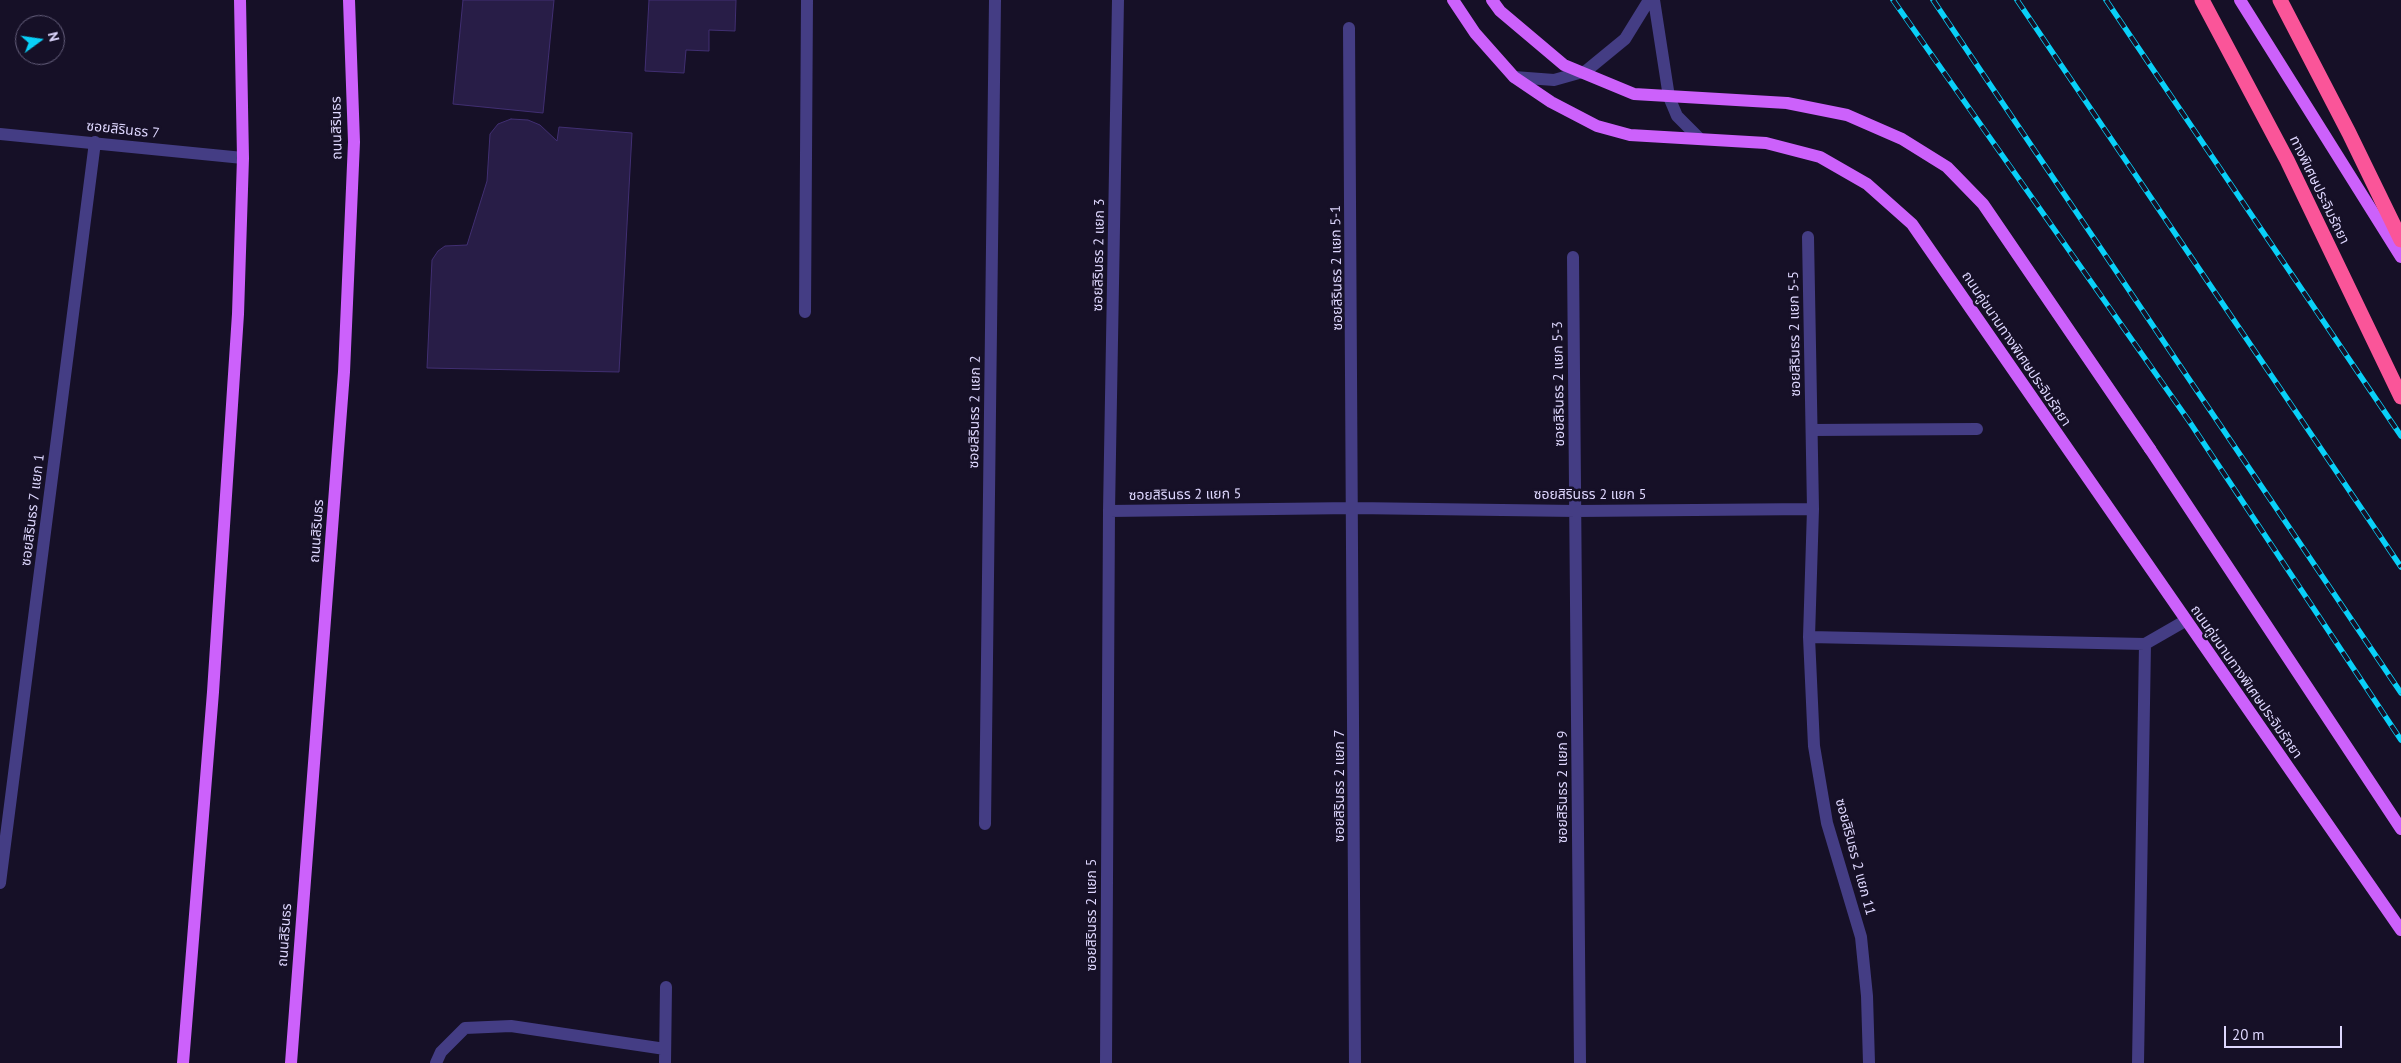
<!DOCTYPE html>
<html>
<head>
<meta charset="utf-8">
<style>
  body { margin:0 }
  #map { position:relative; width:2401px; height:1063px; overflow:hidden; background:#161027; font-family:"PT Sans",sans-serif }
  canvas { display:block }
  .north { position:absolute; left:15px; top:15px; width:50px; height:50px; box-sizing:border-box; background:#161027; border:1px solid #66607d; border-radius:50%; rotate:76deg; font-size:14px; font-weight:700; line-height:20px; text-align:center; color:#ded7fe }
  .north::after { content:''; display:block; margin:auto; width:18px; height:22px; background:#09d0f8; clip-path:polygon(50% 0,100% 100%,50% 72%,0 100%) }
  .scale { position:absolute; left:2224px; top:1026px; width:118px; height:22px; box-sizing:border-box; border:2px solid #ded7fe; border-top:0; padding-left:6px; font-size:15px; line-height:18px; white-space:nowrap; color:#ded7fe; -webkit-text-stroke:4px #161027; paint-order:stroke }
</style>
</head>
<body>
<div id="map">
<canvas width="2401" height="1063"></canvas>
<div class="north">N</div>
<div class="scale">20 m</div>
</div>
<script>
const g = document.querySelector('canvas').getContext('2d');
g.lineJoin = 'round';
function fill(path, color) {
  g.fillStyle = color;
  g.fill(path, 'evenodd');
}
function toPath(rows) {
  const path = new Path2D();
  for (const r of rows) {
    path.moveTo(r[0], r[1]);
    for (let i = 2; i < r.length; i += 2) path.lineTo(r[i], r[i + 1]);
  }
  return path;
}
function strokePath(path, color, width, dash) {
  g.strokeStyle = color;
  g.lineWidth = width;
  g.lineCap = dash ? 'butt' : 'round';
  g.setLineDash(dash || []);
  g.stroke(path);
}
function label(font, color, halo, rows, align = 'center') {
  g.font = font + ' "PT Sans","Noto Sans Thai",sans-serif';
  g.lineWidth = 5;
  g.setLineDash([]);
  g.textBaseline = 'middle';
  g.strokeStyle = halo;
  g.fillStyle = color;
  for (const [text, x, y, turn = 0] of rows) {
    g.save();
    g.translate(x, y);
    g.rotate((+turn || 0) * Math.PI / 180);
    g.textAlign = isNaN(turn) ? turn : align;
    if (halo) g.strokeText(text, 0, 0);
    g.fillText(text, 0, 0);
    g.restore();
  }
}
const building = toPath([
  [463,0,554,0,543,113,453,104,463,0],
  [649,0,736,0,735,31,709,30,709,51,686,50,684,73,645,71,649,0],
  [511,119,528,120,540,125,557,141,559,127,632,133,619,372,427,368,432,260,438,251,445,246,467,245,487,181,490,134,498,124,511,119]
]);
const minor = toPath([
  [1654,0,1669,97,1677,116,1699,138],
  [1349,28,1355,1063],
  [1514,77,1554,80,1586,71,1625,39,1649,0],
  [0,134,243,158],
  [1808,237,1813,509,1809,637,1814,746,1827,823,1861,937,1867,996,1869,1063],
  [1573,257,1580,1063],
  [805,312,807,0],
  [1812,430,1977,429],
  [1109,511,1354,508,1576,511,1813,509],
  [1809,637,2145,644,2185,621],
  [985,824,995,0],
  [0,883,95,142],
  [436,1063,441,1052,465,1028,511,1026,665,1049],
  [665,1063,666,987],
  [1106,1063,1109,511,1118,0],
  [2138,1063,2145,644]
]);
const major = toPath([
  [1453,0,1475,33,1514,77,1551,102,1597,126,1630,135,1766,143,1820,157,1867,184,1912,224,2401,930],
  [2240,0,2401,257],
  [2150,449,2401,829],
  [183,1063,213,692,238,314,243,158,240,0],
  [291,1063,344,372,354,142,349,0]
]);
const highway = toPath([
  [2202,0,2287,160,2401,397],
  [2280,0,2349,133,2401,240]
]);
const rail = toPath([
  [1893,0,2189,421,2401,740],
  [1933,0,2401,693],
  [2017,0,2401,567],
  [2106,0,2401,436]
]);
const majorBridge = toPath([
  [1492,0,1500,11,1564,65,1634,94,1787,103,1847,115,1902,139,1947,167,1983,204,2150,449]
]);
const streetNames = [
  ["ถนนสิรินธร",337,128,-91],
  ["ซอยสิรินธร 7",123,130,6],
  ["ทางพิเศษประจิมรัถยา",2319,190,64],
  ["ซอยสิรินธร 2 แยก 3",1099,255,-89],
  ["ซอยสิรินธร 2 แยก 5-1",1337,268,-91],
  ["ซอยสิรินธร 2 แยก 5-5",1795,334,-91],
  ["ถนนคู่ขนานทางพิเศษประจิมรัถยา",2016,349,56],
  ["ซอยสิรินธร 2 แยก 5-3",1559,384,-91],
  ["ซอยสิรินธร 2 แยก 2",975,412,-89],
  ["ซอยสิรินธร 2 แยก 5",1185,495,-1],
  ["ซอยสิรินธร 2 แยก 5",1590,495],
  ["ซอยสิรินธร 7 แยก 1",33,510,-83],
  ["ถนนสิรินธร",317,531,-86],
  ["ถนนคู่ขนานทางพิเศษประจิมรัถยา",2246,682,55],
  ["ซอยสิรินธร 2 แยก 7",1340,786,-90],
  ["ซอยสิรินธร 2 แยก 9",1563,787,-90],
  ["ซอยสิรินธร 2 แยก 11",1855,857,75],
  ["ซอยสิรินธร 2 แยก 5",1092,915,-90],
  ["ถนนสิรินธร",285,935,-86]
];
fill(building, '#281d47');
strokePath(building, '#412f72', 1);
strokePath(minor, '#443d84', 12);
strokePath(major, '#cc61fb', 12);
strokePath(highway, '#fa5599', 15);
strokePath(rail, '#09d0f8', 5.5);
strokePath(rail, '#161027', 4, [11]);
strokePath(majorBridge, '#cc61fb', 12);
label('14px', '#ded7fe', '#161027', streetNames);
</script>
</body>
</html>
